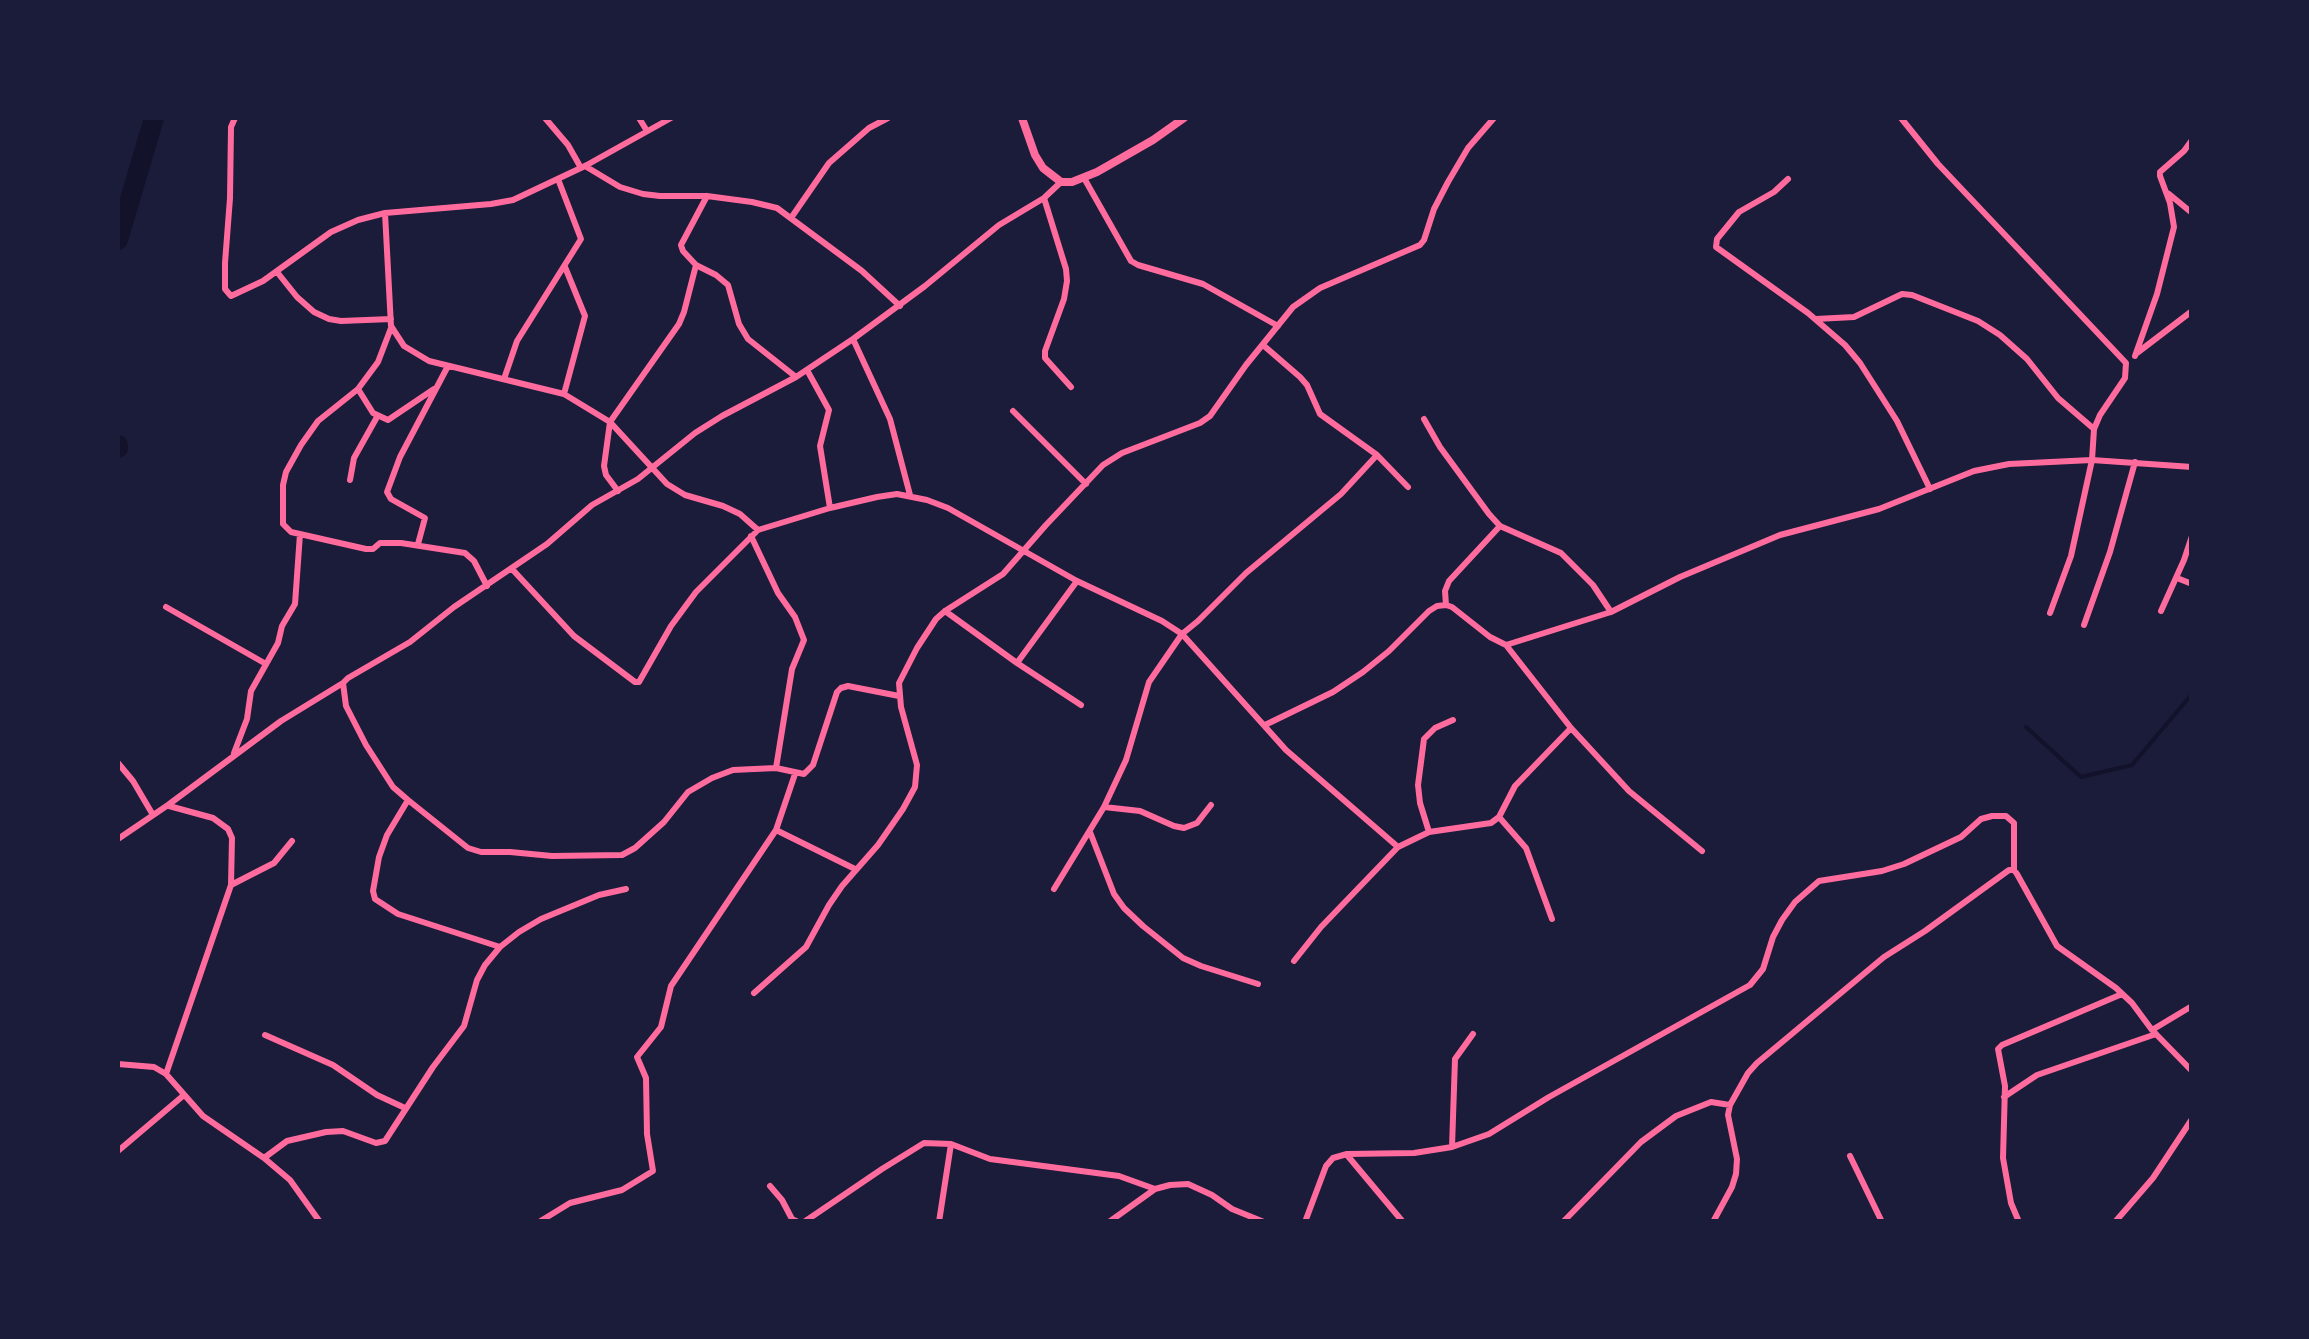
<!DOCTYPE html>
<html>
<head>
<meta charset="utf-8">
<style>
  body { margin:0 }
  #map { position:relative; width:2309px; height:1339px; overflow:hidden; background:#1b1b3a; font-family:"Sofia Sans Condensed",sans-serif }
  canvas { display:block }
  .frame { position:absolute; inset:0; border:120px solid #1b1b3a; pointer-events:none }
</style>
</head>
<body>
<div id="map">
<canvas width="2309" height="1339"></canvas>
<div class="frame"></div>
</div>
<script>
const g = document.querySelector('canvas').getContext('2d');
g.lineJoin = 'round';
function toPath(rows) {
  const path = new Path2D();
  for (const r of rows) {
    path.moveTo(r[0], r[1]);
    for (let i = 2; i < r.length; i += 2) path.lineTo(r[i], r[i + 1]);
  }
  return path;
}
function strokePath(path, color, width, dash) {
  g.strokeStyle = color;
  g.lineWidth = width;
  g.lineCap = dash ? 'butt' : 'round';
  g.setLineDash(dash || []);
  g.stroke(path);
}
const stream = toPath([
  [2026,727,2081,777,2132,765,2192,694]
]);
const river = toPath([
  [118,240,154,118],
  [118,445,118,448]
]);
const minor = toPath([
  [235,118,231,127,230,198,225,263,225,289,231,296,263,281,331,232,358,220,385,213,491,204,513,200,585,166,671,118],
  [545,118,568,145,581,168],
  [639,118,647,131],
  [1901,118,1938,164,2126,363,2125,378,2100,415,2094,429,2092,460,2071,556,2050,613],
  [585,166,620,187,643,194,660,196,707,196,752,202,777,208,862,271,900,306],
  [1084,178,1131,261,1138,265,1203,284,1278,326],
  [1788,179,1774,192,1739,212,1717,239,1716,247,1808,313,1845,345,1860,363,1897,421,1930,489],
  [2169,194,2192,213],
  [1044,198,1066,269,1067,281,1064,299,1045,351,1045,358,1071,387],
  [385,213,391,326,404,346,429,361,564,394,610,422,667,484,685,495,723,506,740,514,758,530],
  [791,218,829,163,869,128,888,118],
  [696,265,716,275,728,285,739,324,748,339,796,377],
  [277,272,297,297,314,312,329,319,341,321,391,319],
  [1816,319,1854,317,1902,294,1912,295,1978,321,2000,335,2027,359,2058,398,2094,429],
  [391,328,378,362,358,389,318,421,301,445,286,472,283,485,283,524,291,532,366,549,373,549,380,543,401,543,465,553,474,561,487,586],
  [853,339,890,419,910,495],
  [1263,345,1300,377,1307,385,1320,414,1377,455,1408,487],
  [2137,353,2192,311],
  [2135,356,2157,294,2174,227,2170,203,2160,176,2160,172,2184,151,2192,140],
  [807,370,829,410,820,446,830,508],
  [504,379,517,341,581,239,558,179],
  [358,389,373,413,388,420,434,389],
  [564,394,585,316,565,267],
  [1013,411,1086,484],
  [1424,419,1440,447,1489,514,1500,526,1561,553,1593,585,1611,612],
  [350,480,354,458,377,417],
  [618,491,606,475,604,466,610,422,679,324,684,312,696,265,683,251,681,245,707,196],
  [751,536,778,593,795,617,804,640,792,669,776,768],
  [418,544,425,518,391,499,387,492,400,457,448,366],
  [512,569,574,636,635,682,639,682,671,626,696,592,758,530,830,508,877,497,897,494,927,500,948,508,1077,581,1162,621,1182,634,1286,750,1398,847],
  [2177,578,2192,584],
  [1446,605,1445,591,1449,581,1500,526],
  [166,607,266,664],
  [945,611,1017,663,1081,705],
  [2161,611,2184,560,2192,536],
  [2084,625,2110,552,2135,462],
  [1506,645,1571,728,1629,791,1702,851],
  [1017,663,1077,581],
  [899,696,848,686,841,688,837,692,813,765,804,774,776,768,733,770,712,778,688,792,664,822,635,848,622,855,552,856,510,852,481,852,468,848,408,800,393,787,366,745,346,706,343,683,348,678,410,642,454,607,547,544,592,505,638,479,695,433,722,416,796,377,853,339,925,286,999,225,1044,198,1061,182],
  [1265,725,1333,692,1363,672,1389,651,1429,611,1437,606,1446,605,1452,607,1490,637,1506,645,1611,612,1680,577,1780,535,1879,509,1974,471,2009,464,2092,460,2192,467],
  [234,753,247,719,251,691,278,643,282,626,295,604,300,534],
  [118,763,133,781,153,815],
  [408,800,387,835,379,857,373,891,375,899,398,914,500,947],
  [169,806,213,818,228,829,232,838,231,885],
  [1104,807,1140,811,1174,826,1184,828,1197,823,1211,805],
  [1499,817,1526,848,1552,919],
  [776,830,855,869],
  [1090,832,1114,894,1124,908,1143,926,1183,958,1201,966,1258,984],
  [1429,832,1420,803,1418,785,1424,739,1435,728,1453,720],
  [118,839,168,805,281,721,343,683],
  [1054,889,1104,807,1126,760,1149,682,1182,634,1198,621,1246,573,1341,494,1377,455],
  [1294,961,1321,927,1398,847,1429,832,1491,823,1499,817,1515,786,1571,728],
  [754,993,806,947,829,905,842,886,878,845,903,809,915,787,917,765,901,707,899,683,917,648,936,619,945,611,1003,574,1046,525,1103,465,1122,453,1200,423,1210,416,1246,365,1293,307,1320,288,1420,245,1424,240,1434,209,1448,182,1468,148,1494,118],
  [2152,1030,2192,1006],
  [265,1035,333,1065,377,1095,405,1108],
  [118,1064,154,1067,166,1074,203,1116,264,1158,290,1180,320,1222],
  [166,1074,231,885,274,863,292,841],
  [2004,1097,2037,1075,2156,1034],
  [1452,1147,1455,1059,1473,1034],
  [118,1151,184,1095],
  [1347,1155,1403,1222],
  [1850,1156,1882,1222],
  [264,1158,287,1141,326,1132,343,1131,376,1143,385,1141,433,1067,464,1026,477,980,485,965,500,947,519,932,541,919,599,895,626,889],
  [770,1186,782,1200,792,1219,798,1222],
  [539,1222,570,1203,622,1190,653,1171,647,1134,646,1078,637,1057,661,1027,671,986,776,830,795,774],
  [804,1222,882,1169,924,1143,951,1144,990,1159,1119,1176,1155,1189],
  [939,1222,951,1144],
  [1109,1222,1155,1189,1170,1185,1188,1184,1212,1195,1232,1209,1264,1222],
  [1305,1222,1326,1166,1333,1158,1347,1154,1414,1153,1452,1147,1489,1134,1549,1097,1750,985,1763,969,1773,937,1782,920,1795,902,1819,881,1882,871,1904,864,1961,837,1981,819,1992,816,2006,816,2014,823,2014,870],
  [1563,1222,1641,1142,1676,1116,1711,1102,1730,1105],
  [1713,1222,1732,1187,1736,1174,1737,1159,1728,1115,1730,1105,1748,1073,1757,1063,1884,957,1925,931,2009,870,2014,870,2017,874,2057,946,2116,988,2132,1003,2152,1030,2192,1071],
  [2019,1222,2011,1203,2003,1158,2005,1086,1998,1049,2002,1045,2122,994],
  [2115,1222,2153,1178,2192,1119]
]);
const tertiary = toPath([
  [1022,118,1035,155,1043,168,1061,182,1072,182,1097,172,1153,140,1184,118]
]);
strokePath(stream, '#12122b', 4);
strokePath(river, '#12122b', 20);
strokePath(minor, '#ff6b9d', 6);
strokePath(tertiary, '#ff6b9d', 8);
</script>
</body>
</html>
